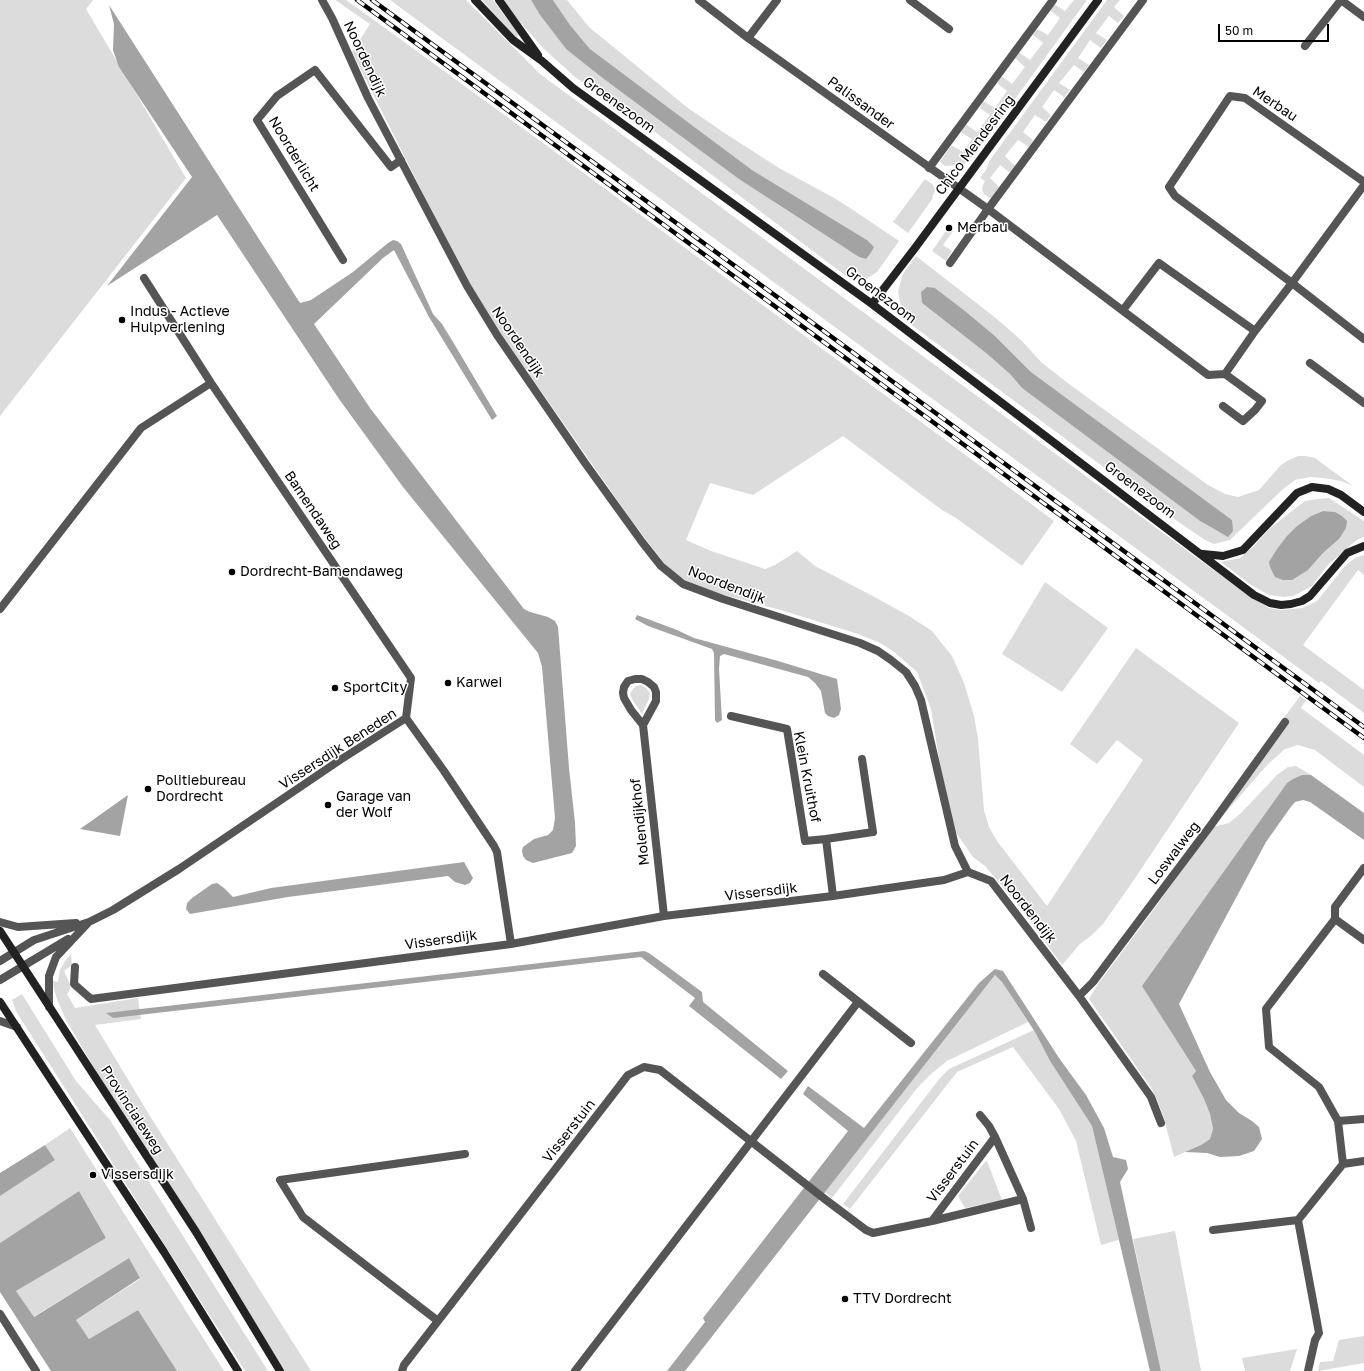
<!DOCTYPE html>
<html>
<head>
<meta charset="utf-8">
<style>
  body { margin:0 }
  #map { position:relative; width:1364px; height:1371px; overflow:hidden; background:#fff; font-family:"Golos Text",sans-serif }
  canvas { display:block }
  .scale { position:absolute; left:1218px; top:24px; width:111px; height:18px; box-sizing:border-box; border:2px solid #000; border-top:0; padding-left:5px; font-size:12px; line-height:14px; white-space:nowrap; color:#000; -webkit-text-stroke:3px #fff; paint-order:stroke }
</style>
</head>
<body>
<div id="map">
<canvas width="1364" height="1371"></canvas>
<div class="scale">50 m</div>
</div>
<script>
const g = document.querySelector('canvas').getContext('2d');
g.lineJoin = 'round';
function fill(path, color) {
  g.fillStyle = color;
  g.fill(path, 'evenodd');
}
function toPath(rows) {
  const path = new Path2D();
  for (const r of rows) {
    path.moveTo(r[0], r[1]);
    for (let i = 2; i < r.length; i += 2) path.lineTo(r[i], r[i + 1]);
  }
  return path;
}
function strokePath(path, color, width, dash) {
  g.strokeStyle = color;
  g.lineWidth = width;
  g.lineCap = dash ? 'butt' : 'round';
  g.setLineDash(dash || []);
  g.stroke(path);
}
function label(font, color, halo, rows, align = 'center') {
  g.font = font + ' "Golos Text",sans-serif';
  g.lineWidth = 3;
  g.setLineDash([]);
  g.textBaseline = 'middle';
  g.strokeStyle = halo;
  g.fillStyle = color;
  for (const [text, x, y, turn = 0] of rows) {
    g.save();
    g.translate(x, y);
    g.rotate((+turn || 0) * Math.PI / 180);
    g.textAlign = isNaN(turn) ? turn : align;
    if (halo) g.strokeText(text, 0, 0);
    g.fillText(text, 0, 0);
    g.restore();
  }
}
const green = toPath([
  [0,0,93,0,86,9,186,178,0,416],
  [335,0,346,0,374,20,547,146,901,407,1054,521,1022,566,956,518,942,510,843,436,753,495,710,483,686,540,711,551,765,569,775,565,797,551,815,566,869,594,909,616,932,631,952,656,964,683,974,716,978,739,984,810,989,827,997,841,1047,906,1143,760,1117,740,1097,764,1070,744,1136,648,1239,723,1129,887,1103,924,1092,935,1080,944,1062,965,1019,906,985,866,973,857,955,831,940,765,931,709,917,672,893,651,880,643,858,634,784,611,717,593,692,584,678,576,665,564,632,521,485,311,461,269,352,52,370,24],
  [390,0,466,0,540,74,1201,561,1254,599,1269,608,1281,610,1302,608,1317,601,1345,566,1355,558,1364,555,1364,575,1358,570,1303,645,1364,690,1364,713,1321,681,1319,683,1315,680],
  [482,0,493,0,519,35,516,38],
  [504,0,531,0,540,15,566,49,777,204,859,257,866,259,867,240,752,170,590,49,570,25,553,0,567,0,589,27,688,108,723,132,779,168,836,199,853,210,899,241,877,272,866,279,850,279,655,132,575,77,543,48,514,15],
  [1074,0,1087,0,975,154,963,165,959,161,957,165,945,166,940,162,951,146,953,146,963,152,972,139,962,133,962,130,966,125,967,125,977,132,990,115,980,108,983,101,995,108,1007,91,998,84,998,82,1001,77,1003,77,1012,84,1025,67,1016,59,1015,58,1019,53,1020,53,1030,60,1043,43,1033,35,1033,34,1037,29,1048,35,1060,18,1051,11,1051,9,1054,4,1065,11],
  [1107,0,1120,0,1114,7,1124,16,1118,23,1109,16,1096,33,1107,40,1101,48,1090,40,1078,58,1089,65,1084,72,1074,65,1059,83,1070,90,1064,97,1054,90,1042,107,1051,115,1046,122,1035,115,1023,132,1033,140,1029,147,1018,140,1005,156,1015,166,1011,172,1009,172,1000,165,990,178,999,187,992,198,990,198,984,194,982,189,983,185,985,181,980,178,986,170,990,160],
  [925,179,932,184,934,187,935,191,932,197,933,198,908,233,893,222],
  [948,228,953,231,943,245,952,251,946,261,932,251],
  [916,256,997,319,1022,341,1041,362,1069,384,1208,485,1225,494,1238,497,1259,490,1281,465,1287,461,1298,456,1306,456,1315,458,1353,486,1341,481,1323,478,1310,477,1295,480,1283,489,1230,540,1214,544,1205,540,1167,514,905,320,900,302,898,291,903,274],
  [935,288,965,311,995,336,1031,372,1232,520,1219,532,1200,521,1022,388,1010,374,986,353,922,303],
  [1329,498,1364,521,1364,537,1359,539,1353,543,1327,566,1312,586,1303,591,1293,596,1283,597,1269,595,1251,585,1221,562,1240,558,1254,546,1270,528,1305,501,1317,499],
  [1323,511,1335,512,1339,539,1323,553,1308,570,1297,526,1311,516],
  [1045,582,1108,628,1062,692,1002,654],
  [641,685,646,688,650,693,649,699,642,714,632,699,630,694,633,689,636,686],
  [1300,696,1306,700,1301,708,1364,755,1364,787,1315,750,1298,745,1285,749,1268,764,1219,820,1283,719],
  [1296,766,1311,775,1302,775,1287,783,1143,986,1196,1071,1192,1076,1204,1099,1210,1114,1213,1129,1210,1139,1201,1145,1174,1157,1163,1115,1152,1089,1089,999,1098,984,1149,916,1213,827,1229,823,1241,813,1277,775,1288,767],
  [71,954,72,965,64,971,70,984,70,990,67,994,75,1008,138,998,141,1019,95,1025,150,1116,311,1371,285,1371,120,1112,66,1020,57,999,54,990,53,981,58,982,60,970,65,961],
  [995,975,1002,982,1028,1022,947,1061,932,1073,918,1087,832,1198,825,1192],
  [22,994,76,1081,110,1120,268,1371,245,1371,17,1013,12,1000],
  [1034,1030,1050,1061,1092,1126,1119,1240,1101,1245,1076,1141,1059,1109,1013,1047,957,1072,850,1209,843,1204,940,1078,949,1069],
  [70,1128,224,1371,177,1371,138,1310,89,1339,76,1320,140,1279,129,1258,33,1317,16,1291,106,1238,79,1191,0,1243,0,1196,55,1160,45,1145],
  [987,1161,1002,1200,965,1208,958,1196,985,1162],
  [1175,1231,1194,1333,1201,1371,1161,1371,1133,1239],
  [1364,1336,1364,1363,1318,1371,1320,1362,1333,1361,1339,1340],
  [1297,1349,1290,1371,1245,1371,1242,1358]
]);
const water = toPath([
  [531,0,553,0,570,25,590,49,752,170,867,240,874,247,870,254,866,259,859,257,739,179,604,79,566,49,540,15],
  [109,5,300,303,311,300,353,272,388,243,393,240,397,241,401,244,433,314,442,324,456,347,497,416,492,420,429,317,394,250,383,258,314,324,370,408,524,609,530,612,548,617,555,621,558,627,569,768,575,823,576,846,572,853,533,863,526,860,523,856,522,851,523,847,534,839,548,835,553,830,555,818,542,667,538,653,403,487,339,399,217,215,107,286,192,177,119,67,113,50,114,24],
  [927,287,935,288,965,311,995,336,1031,372,1232,520,1233,531,1228,537,1200,521,1022,388,1010,374,986,353,922,303,921,292],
  [1323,511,1335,512,1342,516,1347,521,1346,528,1339,539,1323,553,1308,570,1292,580,1283,580,1275,577,1270,567,1269,562,1277,549,1287,536,1297,526,1311,516],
  [637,615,677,630,694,638,778,661,837,679,841,709,839,715,834,718,828,716,825,713,821,691,815,683,808,677,724,654,720,656,719,669,722,720,717,723,715,720,714,653,712,649,648,626,635,619],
  [1302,775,1311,775,1364,813,1364,840,1310,802,1303,800,1295,802,1290,808,1266,842,1179,1004,1210,1072,1226,1100,1239,1113,1252,1121,1259,1127,1262,1139,1254,1151,1239,1156,1220,1157,1207,1153,1185,1152,1201,1145,1210,1139,1213,1129,1210,1114,1204,1099,1192,1076,1196,1071,1142,986,1287,783,1293,779],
  [128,795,120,836,80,829],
  [464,862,473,878,470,883,465,885,455,882,448,876,288,897,190,914,186,909,187,903,192,898,212,884,217,883,224,888,233,897,271,888],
  [644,951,649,953,702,992,703,1002,788,1071,781,1079,689,1006,695,998,641,957,113,1018,106,1013],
  [995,969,1003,971,1059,1058,1086,1095,1104,1128,1113,1157,1126,1160,1128,1169,1120,1182,1161,1371,1150,1371,1092,1126,1050,1061,1035,1032,1002,982,995,975,685,1371,667,1371,705,1322,703,1318,848,1131,803,1094,808,1086,864,1128,979,983],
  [45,1145,55,1160,0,1196,0,1173],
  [79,1191,106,1238,16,1291,34,1317,129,1258,140,1278,76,1320,89,1339,138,1310,177,1371,51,1371,0,1292,0,1243]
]);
const street = toPath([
  [322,0,332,18,368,98,467,286,497,335,585,463,642,542,661,566,683,584,723,599,860,643,878,651,891,660,906,672,915,686,921,700,955,846,968,872,991,881,1079,996,1151,1097,1161,1123],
  [699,0,748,38,988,209,1208,375,1225,374,1255,331,1292,283,1364,185],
  [910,0,949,29],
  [1341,0,1364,17],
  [748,38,777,0],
  [1305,46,1341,0],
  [929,168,1053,0],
  [1364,182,1245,98,1230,96,1169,187,1175,196,1292,283,1364,339],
  [343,260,257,120,277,96,315,70,391,167,401,160],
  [950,263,988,209,1143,0],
  [144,278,211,383,411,678,406,718],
  [1123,310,1159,263,1255,331],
  [1310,363,1364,403],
  [1223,406,1243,421,1255,410,1262,401,1225,374],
  [0,609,141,428,211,383],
  [731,716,787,729,805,841,826,839],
  [643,725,631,710,624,698,623,693,624,687,628,681,635,679,642,679,648,682,654,687,656,692,656,701,643,725,664,916],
  [833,896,826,839,873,832,862,759],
  [1335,919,1335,907,1364,868],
  [0,922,18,927,76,923],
  [0,961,34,940,89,922,113,910,179,869,340,760,406,718,444,771,494,846,497,852,511,944],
  [75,967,74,984,91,999,511,944,664,916,833,896,944,880,968,872],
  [823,974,911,1043],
  [0,980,68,939],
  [1079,996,1093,982,1211,825,1285,722],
  [49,1007,49,976,56,957,87,924],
  [0,1021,17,1027],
  [1338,1121,1319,1087,1269,1047,1266,1009,1335,919,1364,940],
  [1343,1164,1364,1161],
  [1023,1199,1031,1228],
  [1298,1220,1319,1333,1315,1340,1308,1371],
  [932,1221,1023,1199,995,1137,989,1126,980,1115],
  [1213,1230,1298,1220,1343,1164,1338,1121,1364,1119],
  [0,1314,36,1371],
  [438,1321,303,1217,280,1180,465,1154],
  [402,1371,404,1365,628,1075,644,1067,660,1070,826,1200,866,1230,873,1233,932,1221,995,1137],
  [575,1371,858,1002]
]);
const secondary = toPath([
  [475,0,513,40,542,61,573,88,872,304,1254,595,1270,603,1281,605,1291,604,1302,601,1310,596,1347,553,1364,546],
  [499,0,538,55],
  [872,304,915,248,1098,0],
  [1203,554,1223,556,1243,550,1297,493,1312,487,1328,489,1341,495,1364,512],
  [0,931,196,1232,280,1371],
  [0,1002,164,1252,238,1371]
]);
const rail = toPath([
  [357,0,1364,738],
  [372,0,1364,727]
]);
const markers = [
  [949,228,4,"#000"],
  [122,320,4,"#000"],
  [232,572,4,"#000"],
  [448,683,4,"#000"],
  [335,688,4,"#000"],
  [148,789,4,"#000"],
  [328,805,4,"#000"],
  [93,1175,4,"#000"],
  [845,1299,4,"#000"]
];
const streetNames = [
  ["Noordendijk",365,59,65],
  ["Palissander",861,103,36],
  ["Merbau",1275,104,34],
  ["Groenezoom",619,105,36],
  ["Chico Mendesring",975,145,-53],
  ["Noorderlicht",294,154,59],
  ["Groenezoom",881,295,37],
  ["Noordendijk",518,342,56],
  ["Groenezoom",1140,490,37],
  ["Bamendaweg",313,510,56],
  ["Noordendijk",727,585,21],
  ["Vissersdijk Beneden",338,749,-33],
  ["Klein Kruithof",807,777,79],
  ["Molendijkhof",640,822,-96],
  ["Loswalweg",1174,853,-53],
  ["Vissersdijk",761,892,-7],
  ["Noordendijk",1028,909,52],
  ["Vissersdijk",441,940,-8],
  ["Provincialeweg",132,1110,57],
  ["Visserstuin",569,1131,-52],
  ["Visserstuin",953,1171,-53]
];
const poiNames = [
  ["Merbau",957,228],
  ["Indus - Actieve",130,312],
  ["Hulpverlening",130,328],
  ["Dordrecht-Bamendaweg",240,572],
  ["Karwei",456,683],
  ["SportCity",343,688],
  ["Politiebureau",156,781],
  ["Dordrecht",156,797],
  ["Garage van",336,797],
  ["der Wolf",336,813],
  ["Vissersdijk",101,1175],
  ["TTV Dordrecht",853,1299]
];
fill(green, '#dcdcdc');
fill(water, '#a3a3a3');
strokePath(street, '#555', 8);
strokePath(secondary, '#222', 8);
strokePath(rail, '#000', 4.5);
strokePath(rail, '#fff', 3, [9]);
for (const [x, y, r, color] of markers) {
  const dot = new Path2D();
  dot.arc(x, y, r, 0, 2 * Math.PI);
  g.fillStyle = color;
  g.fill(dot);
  strokePath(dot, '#fff', 1.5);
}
label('14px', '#000', '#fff', streetNames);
label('14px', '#000', '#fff', poiNames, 'left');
</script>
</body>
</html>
